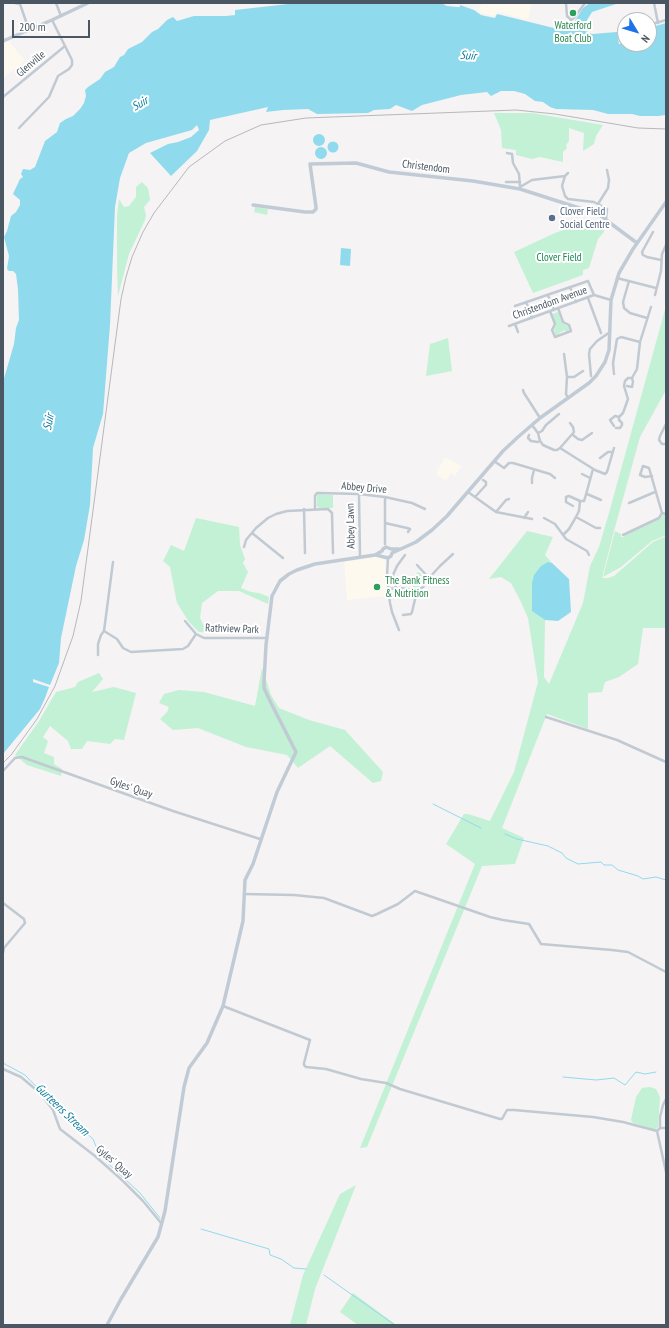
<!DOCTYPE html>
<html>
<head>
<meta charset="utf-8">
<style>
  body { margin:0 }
  #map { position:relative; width:669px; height:1328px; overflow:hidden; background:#f5f3f3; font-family:"PT Sans Narrow",sans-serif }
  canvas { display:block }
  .frame { position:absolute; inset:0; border:4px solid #4a5661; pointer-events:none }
  .north { position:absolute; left:617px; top:12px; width:40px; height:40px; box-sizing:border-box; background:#fff; border:1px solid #b7bbc0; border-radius:50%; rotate:128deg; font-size:11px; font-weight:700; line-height:16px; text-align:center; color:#4a5661 }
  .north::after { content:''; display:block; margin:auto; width:14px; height:18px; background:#1a73e8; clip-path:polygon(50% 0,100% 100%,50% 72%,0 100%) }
  .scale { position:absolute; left:12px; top:20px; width:78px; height:18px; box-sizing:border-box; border:2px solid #4a5661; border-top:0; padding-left:5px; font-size:12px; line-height:14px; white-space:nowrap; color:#4a5661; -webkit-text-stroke:3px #fff; paint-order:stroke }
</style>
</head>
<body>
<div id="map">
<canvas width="669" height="1328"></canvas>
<div class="frame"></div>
<div class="north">N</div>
<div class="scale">200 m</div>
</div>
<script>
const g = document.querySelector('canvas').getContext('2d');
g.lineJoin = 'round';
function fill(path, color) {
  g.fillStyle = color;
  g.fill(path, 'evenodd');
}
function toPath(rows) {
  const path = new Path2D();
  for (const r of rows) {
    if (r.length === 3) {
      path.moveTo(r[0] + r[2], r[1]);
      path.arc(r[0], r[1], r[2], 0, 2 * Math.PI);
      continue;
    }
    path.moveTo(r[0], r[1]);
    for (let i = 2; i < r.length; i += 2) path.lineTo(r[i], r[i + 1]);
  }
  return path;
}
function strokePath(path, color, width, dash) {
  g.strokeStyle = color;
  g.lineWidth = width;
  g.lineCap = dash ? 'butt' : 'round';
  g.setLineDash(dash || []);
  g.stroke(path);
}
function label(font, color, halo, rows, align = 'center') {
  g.font = font + ' "PT Sans Narrow",sans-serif';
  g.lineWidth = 4;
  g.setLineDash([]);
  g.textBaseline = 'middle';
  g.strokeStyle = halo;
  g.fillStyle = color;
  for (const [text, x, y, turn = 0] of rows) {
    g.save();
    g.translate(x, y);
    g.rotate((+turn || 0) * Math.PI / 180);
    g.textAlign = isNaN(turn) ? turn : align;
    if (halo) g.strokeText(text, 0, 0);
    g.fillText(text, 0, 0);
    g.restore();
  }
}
const commercial = toPath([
  [483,3,532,3,528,20,498,12,494,16,480,13,479,7],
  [9,41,25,61,3,78,3,44],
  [445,457,461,466,455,476,451,473,446,481,436,474],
  [379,556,385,560,387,596,347,600,344,562]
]);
const green = toPath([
  [494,113,532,113,603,125,596,136,594,144,583,151,584,133,569,128,569,141,566,145,567,148,563,152,563,162,540,157,532,159,516,155,516,150,502,148,501,130],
  [142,182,148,188,150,200,144,207,146,215,145,220,129,254,118,296,117,270,117,216,119,199,124,207,129,206,136,197,136,187],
  [255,207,268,209,267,215,254,212],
  [600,222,605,226,604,232,598,239,589,268,583,270,583,275,533,293,514,252,555,233,580,224,593,227],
  [666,306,666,390,640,437,614,531,602,578,608,578,614,576,653,542,666,536,666,628,643,628,638,664,619,677,605,682,602,692,588,693,588,729,547,714,502,828,524,838,515,864,482,866,367,1147,360,1148,475,864,446,844,464,814,468,814,490,821,514,772,538,682,528,618,520,600,511,583,501,577,489,579,527,531,553,537,545,555,552,563,548,562,533,611,545,620,544,677,549,684,583,603,590,566,599,547,609,513],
  [558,312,562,323,568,326,569,329,568,331,566,332,565,330,559,333,559,335,557,335,555,334,554,330,556,325,552,314],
  [448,338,452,371,426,376,430,344],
  [318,494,333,495,333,508,319,508,317,506,317,496],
  [663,515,666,515,666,535,652,541,621,567,603,577,615,531,621,534,621,537,624,537,626,534,660,519],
  [196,518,239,527,240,545,245,559,243,563,248,572,241,588,251,592,259,593,269,597,268,604,239,591,218,591,202,603,200,618,204,626,216,633,199,632,189,622,177,603,170,567,163,561,171,545,184,551],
  [418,572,426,578,418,588,413,587,413,584,411,584,414,576],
  [262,668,271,695,279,708,309,720,345,730,383,772,381,781,373,783,330,746,298,768,287,755,246,747,198,728,173,730,160,719,167,712,169,707,159,703,164,694,179,690,204,692,255,706],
  [99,673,103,679,92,692,114,687,136,693,124,740,115,739,110,744,87,741,82,749,71,749,68,741,50,726,43,737,48,741,44,753,54,757,54,764,62,769,61,776,27,765,15,755,39,721,56,692,75,687,78,682],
  [650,1087,656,1089,660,1097,658,1127,655,1130,633,1123,631,1120,636,1097,642,1088],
  [356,1185,315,1289,306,1325,290,1325,303,1275,340,1194],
  [353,1293,395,1324,394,1325,358,1325,340,1312]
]);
const water = toPath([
  [297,3,441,3,447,6,457,7,460,7,460,5,474,10,481,15,485,16,495,18,497,14,566,31,569,30,583,8,590,3,619,3,592,12,584,25,583,30,592,34,617,32,619,44,625,43,625,44,649,44,649,28,666,23,666,115,658,116,640,116,632,114,608,114,593,110,556,109,550,107,543,102,535,101,525,94,514,91,501,91,491,96,487,92,461,95,422,105,412,111,396,105,390,109,374,110,368,113,317,114,308,109,283,110,266,112,268,107,210,120,209,130,197,151,171,176,150,153,168,144,178,142,191,137,199,130,197,125,192,130,146,143,129,153,120,178,115,207,110,325,103,414,93,448,90,505,84,540,76,566,61,638,59,663,50,685,33,679,33,682,49,687,45,698,40,709,3,754,3,382,14,344,16,328,19,320,18,289,16,274,13,271,9,271,7,269,9,256,4,237,7,231,11,216,16,212,20,205,20,200,13,194,20,179,23,177,21,174,23,169,30,170,35,167,45,141,57,132,60,123,66,119,73,116,80,109,84,103,86,96,85,90,88,87,100,79,105,72,114,67,120,57,124,55,128,49,142,42,152,32,158,29,167,20,173,17,177,21,194,16,226,16,235,15,235,10],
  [319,140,6],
  [333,147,5.5],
  [321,153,6],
  [341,248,351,249,350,266,340,265],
  [548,562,552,563,569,579,571,612,558,621,545,620,532,611,532,583,534,575,541,566]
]);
const stream = toPath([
  [433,804,481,828],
  [505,834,517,839,548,846,562,853,566,858,578,864,601,862,604,865,612,865,618,870,638,876,643,879,656,877,666,880],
  [3,1063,25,1075,56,1107,93,1139,100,1156,140,1193,160,1218],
  [563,1077,596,1080,614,1078,625,1085,636,1072,645,1074,656,1072],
  [201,1229,269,1249,270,1255,281,1259,294,1268,306,1269],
  [324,1275,395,1325]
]);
const street = toPath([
  [15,3,20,4,29,30],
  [56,3,61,16],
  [566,3,567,16,571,20,574,18,585,3],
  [654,3,658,23],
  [649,25,666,20],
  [619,31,625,30],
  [3,97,65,46],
  [19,128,49,97,58,76,69,69,72,65,72,60,52,20],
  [507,153,512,154,513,163,519,174,520,187],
  [568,173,565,176,562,186,565,196,568,199,594,202,604,207,607,209,606,220],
  [506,182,520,182],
  [520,187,532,180,565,176],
  [598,204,608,188,609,180,607,170],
  [653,232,642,252,643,255,647,257,661,260],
  [617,278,656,288],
  [629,281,623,302,624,308,630,313,647,318],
  [570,287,576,302],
  [548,295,554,310],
  [655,295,661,271,662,254,666,245],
  [588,298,601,333],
  [526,302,532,318],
  [515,306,588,281,594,295],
  [550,311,555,324,552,330,555,337,571,331,569,325,563,322,558,308],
  [515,324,518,332],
  [509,326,594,295,611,300],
  [564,354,567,377,566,394,568,398],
  [614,374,613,363,617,339,621,337,640,342],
  [591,376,589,354,590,349,597,341,610,332],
  [567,377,574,377,583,371],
  [627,386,632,387,633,382,632,378],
  [523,390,524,393,540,418],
  [666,424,660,436,659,440,662,444,666,444],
  [532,425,538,433,540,441,543,445,554,450,557,450,560,448,595,470,605,474,607,472,614,448],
  [614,426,610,420,615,416,619,417],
  [616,428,620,428,622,425,622,423,619,420,619,417,623,413,628,399,624,386,625,381,628,378,632,378,637,369,640,342,651,307],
  [538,433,542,431,546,425,559,414],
  [529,435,528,438,531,441,538,442,540,441],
  [573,435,578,439,582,440,592,433],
  [560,448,574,432,573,427,570,423],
  [600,458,608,452,612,452],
  [494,461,504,468,509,463,513,463,550,474,555,478],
  [582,474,590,478],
  [652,476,645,477,640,475,643,466,649,468,662,513],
  [532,483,532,478,534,470],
  [468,492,496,512,532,519],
  [359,494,360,557],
  [587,494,601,500],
  [385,497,385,544],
  [475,497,486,485,486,482,483,480],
  [629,503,655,492],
  [573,506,566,502,566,497,569,496,580,501],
  [304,509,305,553],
  [315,509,315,496,317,493,319,493,359,494,385,497,412,503,425,509],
  [496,512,506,500,509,499],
  [576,517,596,528,600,528],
  [524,518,528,512],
  [544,518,555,524,566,539,587,551,589,555],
  [385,523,407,528,410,529,408,532],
  [252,533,283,558],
  [563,535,569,529,576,517,579,511,580,501,584,501,585,498,593,469],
  [623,535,659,518,662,513,666,514],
  [244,547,246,540,256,528,268,518,276,514,287,511,328,509,332,513,333,553],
  [388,558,387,576,390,603,392,612,399,630],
  [429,578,440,566,453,554],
  [396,588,393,579,393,575,397,566,405,555],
  [388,589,400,588,417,591],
  [417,591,423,587,429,578,417,565],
  [403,615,411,614,412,612,417,591],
  [185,621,196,634,204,638,267,638],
  [104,631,113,562],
  [98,655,98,644,101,635,104,631,117,639,123,648,131,652,183,649,188,646,196,634],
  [546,717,617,740,666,762],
  [3,771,15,758,22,757,173,811,260,839],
  [244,894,294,895,324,898,372,916,377,914,398,904,415,891,490,917,503,920,529,924,541,944,612,950,628,952,666,972],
  [3,903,24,919,25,923,4,948,3,953],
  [223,1006,310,1040,304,1063,304,1065,306,1067,326,1069,361,1079,386,1083,400,1089,500,1119,502,1119,507,1110,514,1110,593,1117,623,1122,657,1131,660,1128,666,1128],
  [3,1069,21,1077,40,1093,53,1110,60,1129,95,1156,123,1181,143,1201,161,1223],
  [660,1128,660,1117,663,1105,666,1099],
  [657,1131,666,1172]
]);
const secondary = toPath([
  [3,41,52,20,88,3],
  [253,205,305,212,313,212,316,209,316,207,310,164,356,163,389,172,473,181,520,189,598,214,637,243],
  [376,555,388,558,391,556,392,553,416,542,432,530,447,516,503,451,518,437,540,418,589,383,596,376,605,362,609,350,611,300,619,273,633,249,666,202],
  [107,1325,121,1299,158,1237,165,1211,184,1087,189,1068,207,1043,223,1006,243,921,245,880,253,864,277,792,296,752,271,703,264,688,264,682,266,645,272,596,280,581,289,574,297,570,315,564,375,555,382,551,383,549,386,547,391,549,399,549]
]);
const rail = toPath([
  [3,763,11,755,37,719,55,686,73,636,81,601,121,299,126,277,132,257,143,232,154,213,189,167,225,141,261,125,306,118,516,110,555,114,638,128,666,129]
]);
const markers = [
  [573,13,4,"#2e9e5b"],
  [552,218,4,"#5c6f8a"],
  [377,587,4,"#2e9e5b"]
];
const leisureNames = [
  ["Waterford",573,26],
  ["Boat Club",573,39],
  ["The Bank Fitness",385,581,"left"],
  ["& Nutrition",385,594,"left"]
];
const streetNames = [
  ["Glenville",31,64,-40],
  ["Christendom",426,167,7],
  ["Christendom Avenue",550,303,-20],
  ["Abbey Drive",364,488,5],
  ["Abbey Lawn",351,526,-91],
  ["Rathview Park",232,629,2],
  ["Gyles' Quay",131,788,19],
  ["Gyles' Quay",114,1162,41]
];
const serviceNames = [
  ["Clover Field",560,212],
  ["Social Centre",560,225]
];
const parkNames = [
  ["Clover Field",559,258]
];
const waterNames = [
  ["Suir",468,56,4],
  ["Suir",140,104,-30],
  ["Suir",49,422,-78],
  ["Gurteens Stream",62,1110,44]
];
fill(commercial, '#fdf9ef');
fill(green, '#c3f1d5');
fill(water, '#90daee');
strokePath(stream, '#90daee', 1);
strokePath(street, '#c1cad2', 2.5);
strokePath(secondary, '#c1cbd6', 3.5);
strokePath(rail, '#b5b8bd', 1);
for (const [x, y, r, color] of markers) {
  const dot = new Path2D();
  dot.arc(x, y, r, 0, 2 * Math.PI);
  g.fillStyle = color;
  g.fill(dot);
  strokePath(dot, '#fff', 1.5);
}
label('11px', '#27864d', '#fff', leisureNames);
label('11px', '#4a5661', '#fff', streetNames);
label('11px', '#4e5e75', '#fff', serviceNames, 'left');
label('11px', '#17864f', '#fff', parkNames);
label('italic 12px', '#0c7c9b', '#fff', waterNames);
</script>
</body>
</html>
